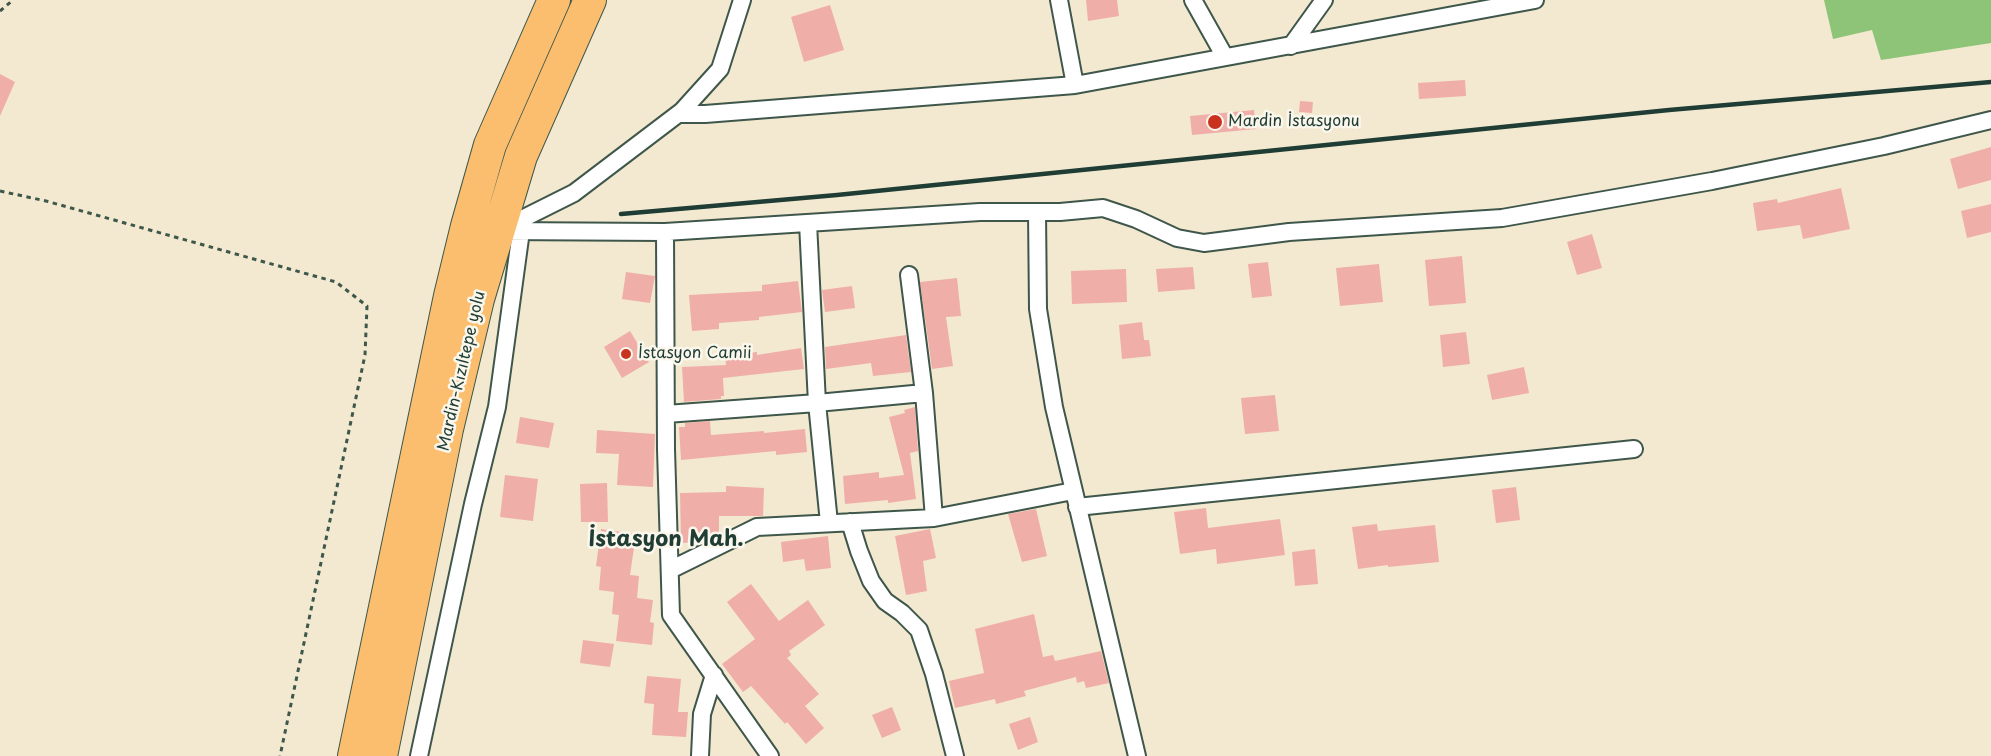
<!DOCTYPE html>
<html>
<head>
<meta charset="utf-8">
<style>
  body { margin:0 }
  canvas { display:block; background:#f2e9d0 }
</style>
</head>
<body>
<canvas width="1991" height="756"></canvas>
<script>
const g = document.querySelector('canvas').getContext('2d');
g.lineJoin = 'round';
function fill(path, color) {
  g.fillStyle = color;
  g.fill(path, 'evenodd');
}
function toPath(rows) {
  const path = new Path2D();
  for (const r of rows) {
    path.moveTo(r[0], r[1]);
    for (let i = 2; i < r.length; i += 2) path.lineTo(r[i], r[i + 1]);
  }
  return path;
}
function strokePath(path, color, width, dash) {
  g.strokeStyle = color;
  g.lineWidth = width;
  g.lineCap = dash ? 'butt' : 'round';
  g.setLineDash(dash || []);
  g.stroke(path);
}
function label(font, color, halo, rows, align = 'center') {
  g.font = font + ' "Playpen Sans",sans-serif';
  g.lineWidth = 5;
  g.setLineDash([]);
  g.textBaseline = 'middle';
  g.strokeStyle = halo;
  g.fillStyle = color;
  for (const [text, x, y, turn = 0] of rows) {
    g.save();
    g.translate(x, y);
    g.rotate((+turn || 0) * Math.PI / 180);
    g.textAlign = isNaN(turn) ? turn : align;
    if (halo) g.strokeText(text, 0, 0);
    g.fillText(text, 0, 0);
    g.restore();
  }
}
const green = toPath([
  [1824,0,1991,0,1991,43,1881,60,1872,30,1833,39]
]);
const building = toPath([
  [1086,0,1117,0,1119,16,1088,21],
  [830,5,844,50,804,62,791,17],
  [0,74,15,82,0,116],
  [1465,80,1466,96,1419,99,1418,83],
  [1300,101,1313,102,1312,113,1299,112],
  [1254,110,1256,129,1192,135,1190,116],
  [1991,147,1991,180,1958,189,1950,159],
  [1841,188,1850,229,1803,239,1800,225,1757,231,1753,203,1777,199,1778,203],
  [1991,204,1991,232,1967,238,1961,211],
  [1592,234,1602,268,1577,275,1567,242],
  [1462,256,1466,303,1429,306,1425,260],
  [1268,262,1272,296,1252,298,1248,264],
  [1379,264,1383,302,1340,306,1336,268],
  [1193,267,1195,289,1158,292,1156,269],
  [1126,269,1127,302,1072,304,1071,271],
  [626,272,655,276,650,303,622,299],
  [957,278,961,316,946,317,953,366,932,369,920,282],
  [798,281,802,312,759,317,759,320,719,323,719,329,692,331,689,295,762,291,762,285],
  [852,286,855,308,825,312,822,290],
  [1142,322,1144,340,1149,340,1151,356,1122,359,1119,325],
  [630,331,649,362,622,378,604,347],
  [1466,332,1470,364,1443,367,1440,335],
  [906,335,911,372,873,376,871,363,826,369,825,347],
  [801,348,804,369,723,378,724,396,721,396,721,399,684,402,682,367,726,365,725,355,757,352,757,355],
  [1524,367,1529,393,1492,400,1487,375],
  [1275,395,1279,431,1245,434,1241,398],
  [915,407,918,451,910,453,916,499,888,503,888,500,845,504,843,476,879,472,879,478,904,475,889,417,905,413,904,410],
  [520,417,554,423,549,448,516,443],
  [710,421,711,435,764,431,764,433,805,429,807,452,776,455,776,451,681,460,679,427,685,427,685,423],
  [597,430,655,434,653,487,617,485,619,454,596,453],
  [505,475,538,479,533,521,500,517],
  [607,483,608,522,581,522,580,484],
  [726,486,764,488,763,516,719,516,719,534,703,542,681,543,680,493,726,492],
  [1516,487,1520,520,1496,523,1492,490],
  [1206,508,1208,528,1280,519,1285,555,1217,564,1216,549,1180,554,1174,512],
  [1036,509,1047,556,1022,562,1008,514],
  [1377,524,1378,531,1435,525,1439,562,1388,567,1388,565,1358,569,1352,527],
  [601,529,636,534,630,575,639,576,637,598,653,600,650,622,654,623,652,645,616,641,619,615,612,614,614,592,599,590,601,567,596,566],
  [930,529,936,558,923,561,927,591,906,595,895,536],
  [828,536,831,568,806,571,804,559,783,562,781,542],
  [1315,549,1318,584,1295,586,1292,552],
  [751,584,779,621,808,600,825,625,789,651,791,655,787,658,819,694,805,706,824,728,806,744,787,722,785,724,751,686,743,692,722,664,755,639,727,602],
  [1034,614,1043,657,1053,655,1055,661,1101,651,1109,683,1086,688,1084,681,1077,683,1076,677,1024,691,1026,696,996,704,995,699,955,708,949,681,984,673,975,629],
  [583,640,614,644,610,667,580,663],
  [647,676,681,679,678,712,688,712,686,737,652,735,654,704,644,703],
  [892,707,901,730,882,738,872,715],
  [1030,717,1038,742,1018,750,1009,724]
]);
const path = toPath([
  [0,11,13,0],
  [0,191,46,201,336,282,367,306,365,355,280,756]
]);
const street = toPath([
  [1059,0,1075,85],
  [1193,0,1225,57],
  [1291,46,1324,0],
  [679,114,705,114,1075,85,1535,0],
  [1037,212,1038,309,1054,407,1137,756],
  [808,223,817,403,829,523],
  [502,229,574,193,682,111,720,69,742,0],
  [499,231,665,232,980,212,1060,212,1103,208,1136,219,1177,238,1204,243,1289,232,1502,218,1712,181,1884,146,1991,120],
  [665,232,666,449,671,615,770,756],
  [909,275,924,393,934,518],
  [666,414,817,403,924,393],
  [1077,507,1634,449],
  [850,522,859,551,871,581,885,601,902,613,919,630,934,674,955,756],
  [670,570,757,527,934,518,1073,491],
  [419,756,473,504,497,407,521,231],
  [700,756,702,714,714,675]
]);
const highway = toPath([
  [354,756,450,296,467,226,490,145,554,0],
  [381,756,447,429,478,299,521,156,590,0]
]);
const rail = toPath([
  [621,214,837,195,1669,110,1991,82]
]);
const markers = [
  [1215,122,8,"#c8321e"],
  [626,354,6,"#c8321e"]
];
const poiNames = [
  ["Mardin İstasyonu",1228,122],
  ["İstasyon Camii",638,354]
];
const streetNames = [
  ["Mardin-Kızıltepe yolu",462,371,-77]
];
const districtNames = [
  ["İstasyon Mah.",666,540]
];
fill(green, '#8dc477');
fill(building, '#f0aea9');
strokePath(street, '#3f574b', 20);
strokePath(highway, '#3f574b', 34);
strokePath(path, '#3f574b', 3, [4.5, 4.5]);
strokePath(street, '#fff', 16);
strokePath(highway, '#fabe6e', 32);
strokePath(rail, '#1f3d34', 4.5);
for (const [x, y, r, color] of markers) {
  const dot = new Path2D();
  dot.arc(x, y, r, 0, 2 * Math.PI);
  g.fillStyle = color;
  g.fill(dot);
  strokePath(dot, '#fbf7ec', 2);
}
label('16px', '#1f3d34', '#fbf7ec', poiNames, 'left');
label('16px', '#1f3d34', '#fbf7ec', streetNames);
label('bold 22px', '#1f3d34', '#fbf7ec', districtNames);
</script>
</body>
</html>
